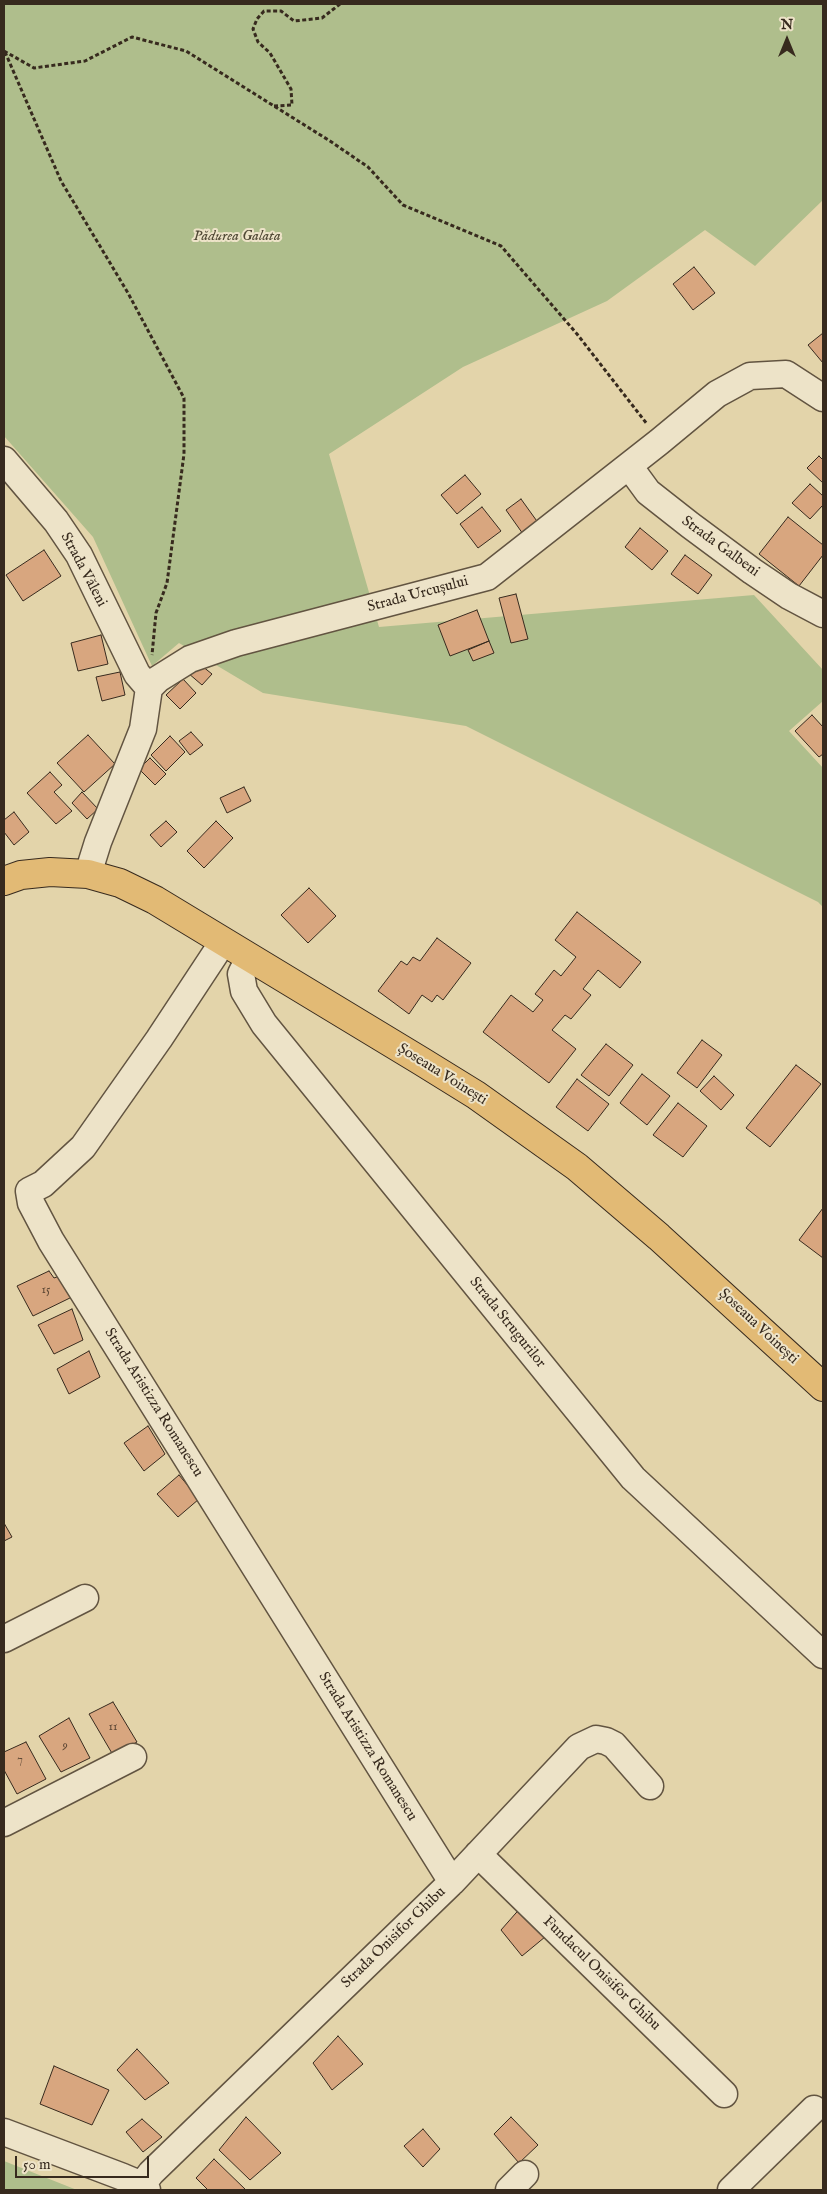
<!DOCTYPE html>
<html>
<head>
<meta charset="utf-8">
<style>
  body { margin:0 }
  #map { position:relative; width:827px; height:2194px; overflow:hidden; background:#e3d4aa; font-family:"IM FELL English",serif }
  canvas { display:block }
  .frame { position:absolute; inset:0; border:5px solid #372a1e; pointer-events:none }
  .north { position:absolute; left:762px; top:15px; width:50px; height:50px; -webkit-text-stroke:4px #ede3c8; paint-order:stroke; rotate:0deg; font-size:14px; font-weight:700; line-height:20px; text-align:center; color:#372a1e }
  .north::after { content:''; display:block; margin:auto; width:18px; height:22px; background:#372a1e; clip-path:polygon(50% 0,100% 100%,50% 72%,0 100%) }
  .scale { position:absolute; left:15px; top:2156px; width:134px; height:22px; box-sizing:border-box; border:2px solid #372a1e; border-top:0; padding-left:6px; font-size:15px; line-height:18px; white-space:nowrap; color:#372a1e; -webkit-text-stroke:4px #ede3c8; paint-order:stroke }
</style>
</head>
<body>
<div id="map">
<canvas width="827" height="2194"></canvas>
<div class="frame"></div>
<div class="north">N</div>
<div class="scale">50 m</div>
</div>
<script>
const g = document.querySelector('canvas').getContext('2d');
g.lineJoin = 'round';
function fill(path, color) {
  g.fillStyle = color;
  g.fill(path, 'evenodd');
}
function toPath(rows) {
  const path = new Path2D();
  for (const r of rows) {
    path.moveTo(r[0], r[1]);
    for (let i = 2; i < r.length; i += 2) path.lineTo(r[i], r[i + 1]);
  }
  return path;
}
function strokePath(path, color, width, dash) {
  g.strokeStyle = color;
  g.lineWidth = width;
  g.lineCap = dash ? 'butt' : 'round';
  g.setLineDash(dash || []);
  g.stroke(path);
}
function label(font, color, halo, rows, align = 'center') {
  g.font = font + ' "IM FELL English",serif';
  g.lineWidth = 4;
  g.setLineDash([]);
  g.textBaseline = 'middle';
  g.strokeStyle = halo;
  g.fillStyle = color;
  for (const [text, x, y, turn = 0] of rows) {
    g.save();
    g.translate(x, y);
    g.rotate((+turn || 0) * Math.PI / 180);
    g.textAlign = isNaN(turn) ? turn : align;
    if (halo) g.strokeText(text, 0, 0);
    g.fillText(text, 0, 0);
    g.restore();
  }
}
const green = toPath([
  [4,4,823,4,823,200,755,266,705,230,607,301,463,367,329,454,379,627,754,595,823,670,823,701,789,731,823,768,823,907,818,902,466,726,263,693,179,643,152,666,93,537,4,436],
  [4,2161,77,2190,4,2190]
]);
const building = toPath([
  [694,267,715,293,693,310,673,284,694,267],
  [823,333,823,363,808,345,823,333],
  [819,456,823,460,823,483,807,468,819,456],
  [465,475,481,494,457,514,441,495,465,475],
  [810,484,823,496,823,505,810,519,792,503,810,484],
  [521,499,539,524,523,534,506,510,521,499],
  [482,507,501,531,478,548,460,524,482,507],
  [788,517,823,545,823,555,799,586,759,554,788,517],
  [640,528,668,551,652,570,625,547,640,528],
  [44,550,61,576,23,601,6,575,44,550],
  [685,555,712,575,698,594,671,574,685,555],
  [516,594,528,639,511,643,499,598,516,594],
  [477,610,489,641,450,656,438,625,477,610],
  [101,635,108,664,78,671,71,643,101,635],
  [489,641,494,653,473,661,468,650,489,641],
  [197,662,212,674,202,685,188,673,197,662],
  [120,672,125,695,102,701,96,677,120,672],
  [183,679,196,693,180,709,166,695,183,679],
  [812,715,823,727,823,754,819,757,795,731,812,715],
  [191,732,203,745,190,755,179,741,191,732],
  [88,735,115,764,84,792,57,763,88,735],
  [170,736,185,752,166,771,151,755,170,736],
  [150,758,166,774,155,785,139,769,150,758],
  [50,772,62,785,54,792,72,811,56,824,27,793,50,772],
  [244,787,251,801,227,813,220,798,244,787],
  [82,792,98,809,87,819,72,803,82,792],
  [14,812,29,832,14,845,4,832,4,820,14,812],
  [166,821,177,832,161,847,150,835,166,821],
  [216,821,233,838,204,868,187,851,216,821],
  [309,888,336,916,308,943,281,915,309,888],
  [577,912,641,962,620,988,598,970,583,989,591,995,571,1019,565,1015,552,1030,576,1049,549,1083,483,1032,511,995,533,1012,543,1000,535,994,554,970,561,976,576,957,555,940,577,912],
  [437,938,471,963,443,1000,437,995,432,1002,422,995,409,1014,378,991,401,961,407,965,413,957,420,961,437,938],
  [702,1040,722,1055,697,1088,677,1073,702,1040],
  [606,1044,633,1065,609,1096,581,1075,606,1044],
  [796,1065,821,1084,770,1147,746,1128,796,1065],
  [642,1074,670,1096,647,1125,620,1103,642,1074],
  [714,1076,734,1095,721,1110,700,1091,714,1076],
  [577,1079,609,1104,588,1131,556,1107,577,1079],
  [678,1103,707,1126,683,1157,653,1135,678,1103],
  [823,1208,823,1258,799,1240,823,1208],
  [49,1271,54,1278,62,1275,74,1296,33,1316,17,1286,49,1271],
  [72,1309,83,1340,54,1354,38,1325,72,1309],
  [89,1351,100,1377,69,1394,57,1369,89,1351],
  [148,1426,165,1454,144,1471,124,1443,148,1426],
  [179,1475,199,1499,178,1517,157,1494,179,1475],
  [4,1523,12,1537,4,1541,4,1523],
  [113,1702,137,1742,113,1755,89,1714,113,1702],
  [69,1718,90,1758,61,1772,39,1736,69,1718],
  [26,1742,46,1779,17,1794,4,1770,4,1752,26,1742],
  [523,1905,551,1932,522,1956,501,1930,523,1905],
  [338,2036,363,2064,332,2090,313,2063,338,2036],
  [137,2049,169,2083,145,2100,117,2070,137,2049],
  [54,2066,109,2090,92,2125,40,2104,54,2066],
  [246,2117,281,2153,250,2180,219,2150,246,2117],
  [511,2117,538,2145,519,2163,494,2134,511,2117],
  [142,2119,162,2137,143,2152,126,2132,142,2119],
  [423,2129,440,2149,423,2167,404,2146,423,2129],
  [214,2159,246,2190,208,2190,196,2178,214,2159]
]);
const path = toPath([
  [4,51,34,68,85,61,132,37,186,51,330,141,368,167,403,205,501,246,577,334,647,424],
  [5,52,61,181,128,293,184,398,184,454,167,583,156,613,152,655],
  [274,106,292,105,291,89,270,53,258,42,253,29,257,19,264,11,281,11,294,21,322,18,340,4]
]);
const minor = toPath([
  [4,460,56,521,79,555,137,674,149,688],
  [629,466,648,492,690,525,752,571,789,596,823,614],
  [88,874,98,842,143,729,149,688,158,679,190,659,236,643,487,577,659,442,717,394,750,376,786,374,823,398],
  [223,942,159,1039,83,1147,43,1184,29,1191,31,1203,51,1241,452,1882],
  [249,958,241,974,244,991,264,1024,633,1478,823,1655],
  [4,1639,85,1598],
  [4,1823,133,1757],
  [478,1854,724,2094],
  [4,2132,123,2177,142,2185,147,2190],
  [138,2190,151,2173,452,1882,579,1747,596,1739,606,1741,614,1745,650,1786],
  [509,2190,525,2174],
  [731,2190,814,2109]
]);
const major = toPath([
  [4,881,21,875,50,872,88,874,120,883,155,900,421,1061,476,1095,577,1167,659,1237,823,1387]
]);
const numberNames = [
  ["15",46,1291],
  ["11",113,1728],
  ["9",65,1747],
  ["7",20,1761]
];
const parkNames = [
  ["Pădurea Galata",237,237]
];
const streetNames = [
  ["Strada Galbeni",720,547,36],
  ["Strada Văleni",83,570,62],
  ["Strada Urcușului",418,595,-15],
  ["Șoseaua Voinești",442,1075,32],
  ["Strada Strugurilor",507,1323,51],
  ["Șoseaua Voinești",758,1327,43],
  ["Strada Aristizza Romanescu",153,1403,58],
  ["Strada Aristizza Romanescu",367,1747,58],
  ["Strada Onisifor Ghibu",394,1938,-44],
  ["Fundacul Onisifor Ghibu",601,1974,44]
];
fill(green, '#afbe8c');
fill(building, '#d8a67f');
strokePath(building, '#372a1e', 1);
strokePath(minor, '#625441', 29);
strokePath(major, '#372a1e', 30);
strokePath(path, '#372a1e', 3, [4, 2.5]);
strokePath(minor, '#ede3c8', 26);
strokePath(major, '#e2ba75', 28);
label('12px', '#5f4936', null, numberNames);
label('italic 15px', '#4f4834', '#ede3c8', parkNames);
label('15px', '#372a1e', '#ede3c8', streetNames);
</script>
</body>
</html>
